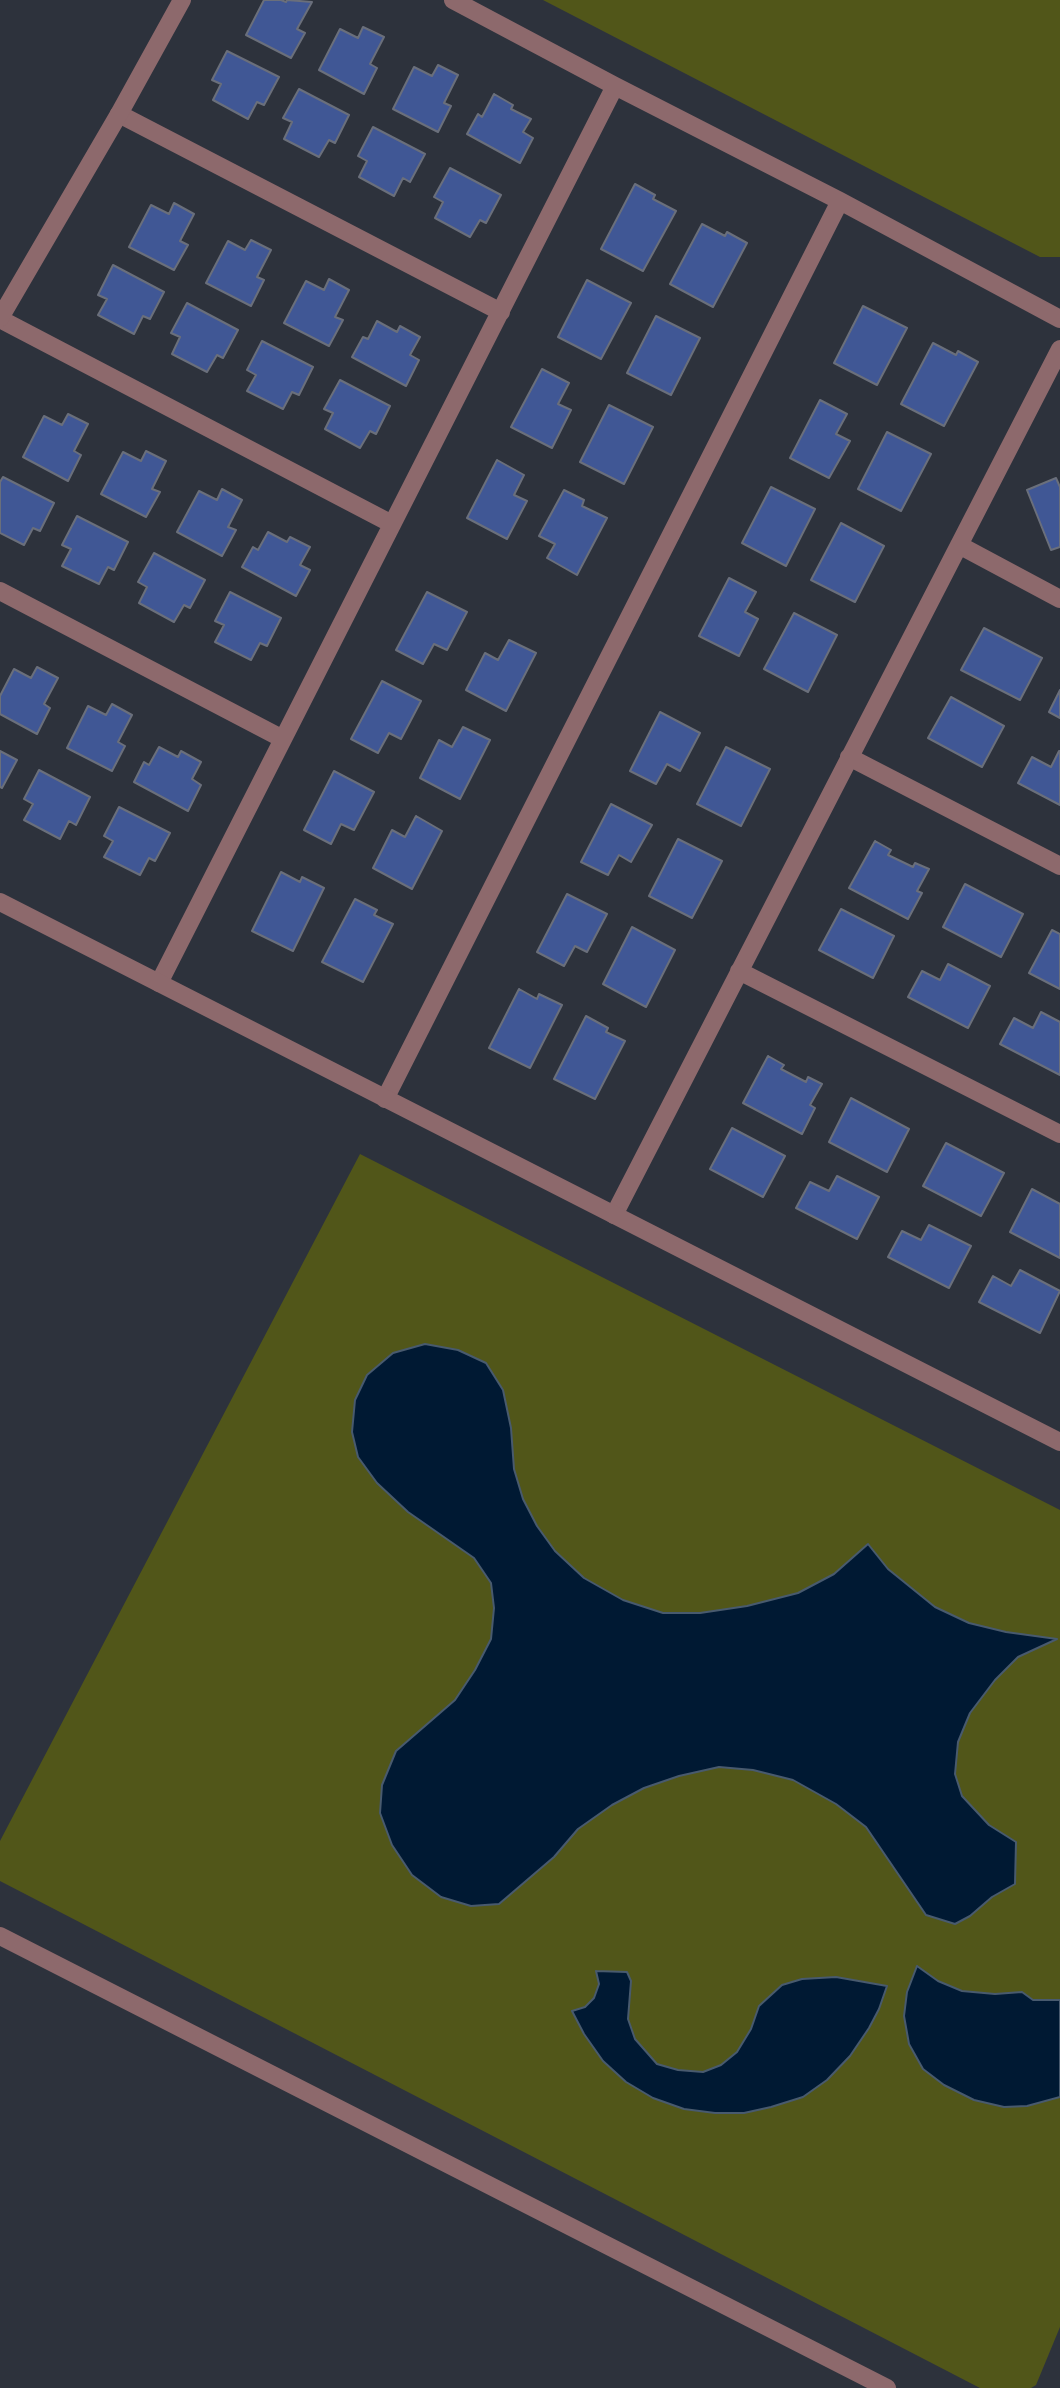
<!DOCTYPE html>
<html>
<head>
<meta charset="utf-8">
<style>
  body { margin:0 }
  canvas { display:block; background:#2d323c }
</style>
</head>
<body>
<canvas width="1060" height="2388"></canvas>
<script>
const g = document.querySelector('canvas').getContext('2d');
g.lineJoin = 'round';
function fill(path, color) {
  g.fillStyle = color;
  g.fill(path, 'evenodd');
}
function toPath(rows) {
  const path = new Path2D();
  for (const r of rows) {
    path.moveTo(r[0], r[1]);
    for (let i = 2; i < r.length; i += 2) path.lineTo(r[i], r[i + 1]);
  }
  return path;
}
function strokePath(path, color, width, dash) {
  g.strokeStyle = color;
  g.lineWidth = width;
  g.lineCap = dash ? 'butt' : 'round';
  g.setLineDash(dash || []);
  g.stroke(path);
}
const green = toPath([
  [543,0,1060,0,1060,257,1040,257],
  [360,1154,1060,1510,1060,2327,1036,2385,1031,2388,980,2388,0,1881,0,1841]
]);
const water = toPath([
  [425,1344,458,1350,486,1363,503,1390,511,1428,514,1469,523,1499,537,1526,555,1551,584,1578,623,1600,663,1613,700,1613,747,1606,798,1593,834,1574,868,1544,888,1569,935,1607,969,1623,1006,1632,1057,1639,1018,1657,995,1680,970,1713,958,1742,955,1774,962,1796,989,1825,1016,1842,1015,1884,992,1897,970,1916,955,1924,926,1915,866,1827,836,1804,793,1780,753,1770,719,1767,679,1776,644,1788,612,1805,578,1829,554,1857,499,1904,471,1906,441,1897,412,1875,392,1845,380,1813,382,1785,396,1751,455,1700,475,1670,491,1639,494,1608,491,1583,474,1558,408,1512,377,1483,358,1457,352,1432,355,1400,367,1375,393,1353,425,1344],
  [917,1966,938,1981,962,1991,995,1994,1022,1992,1033,2000,1060,2000,1060,2097,1027,2106,1004,2107,974,2100,944,2085,923,2069,909,2044,904,2016,907,1992,917,1966],
  [596,1971,627,1972,631,1981,628,2019,635,2039,657,2064,678,2070,703,2072,721,2065,737,2052,751,2029,759,2006,782,1985,802,1979,836,1977,887,1986,879,2009,869,2028,850,2056,827,2080,803,2097,771,2107,744,2113,715,2113,684,2109,653,2098,626,2082,603,2061,584,2034,572,2011,585,2007,594,1998,599,1984,596,1971]
]);
const building = toPath([
  [264,0,281,0,286,2,287,0,312,2,297,29,305,33,291,58,246,35,264,0],
  [363,27,384,37,370,64,377,68,364,94,319,70,340,29,358,38,363,27],
  [227,51,279,77,264,105,257,102,248,119,213,100,221,84,212,80,227,51],
  [438,65,458,75,444,103,451,106,438,132,393,109,414,67,432,76,438,65],
  [299,89,349,115,335,143,329,140,319,157,284,139,292,122,283,118,299,89],
  [494,94,513,105,511,109,531,119,523,132,533,138,520,163,467,134,478,114,482,117,494,94],
  [373,127,425,154,410,182,403,178,394,196,359,177,367,161,358,156,373,127],
  [450,168,501,195,486,223,480,220,470,237,435,218,443,202,434,197,450,168],
  [635,184,655,195,653,199,676,211,643,271,601,249,635,184],
  [174,203,194,214,180,241,188,245,174,270,129,247,151,205,169,214,174,203],
  [702,224,725,236,727,232,747,243,713,307,670,284,702,224],
  [251,240,271,250,257,277,264,280,251,306,206,283,228,241,245,250,251,240],
  [113,265,164,292,150,319,143,316,134,334,98,315,107,299,98,295,113,265],
  [329,279,349,290,335,317,343,320,329,346,284,323,306,281,324,290,329,279],
  [587,280,631,303,601,359,558,337,587,280],
  [187,303,238,330,223,358,217,355,207,372,172,354,180,337,171,333,187,303],
  [863,306,907,328,877,385,834,363,863,306],
  [656,316,700,338,671,395,627,373,656,316],
  [377,321,397,332,400,326,420,337,410,355,419,360,406,386,352,357,363,337,368,339,377,321],
  [262,341,313,367,299,395,292,392,283,409,247,391,256,375,247,370,262,341],
  [933,343,956,355,958,351,978,362,944,426,901,404,933,343],
  [542,369,569,383,558,404,571,410,552,448,511,427,542,369],
  [340,380,390,406,376,434,370,431,360,448,325,429,333,413,324,409,340,380],
  [820,400,847,414,836,434,850,441,829,478,790,458,820,400],
  [609,405,653,427,624,484,580,462,609,405],
  [68,414,88,424,74,451,81,455,68,481,23,457,44,416,62,425,68,414],
  [887,432,931,454,901,511,858,489,887,432],
  [146,451,166,461,152,489,160,492,146,517,101,494,123,452,141,461,146,451],
  [497,460,524,475,514,495,527,501,507,539,467,518,497,460],
  [3,477,54,503,40,531,33,528,24,545,0,533,0,482,3,477],
  [1056,478,1060,487,1060,547,1051,550,1027,490,1056,478],
  [771,487,815,509,786,566,742,543,771,487],
  [222,489,242,500,228,527,236,530,222,556,177,532,199,491,217,500,222,489],
  [564,490,584,500,582,506,607,518,577,575,547,558,555,544,539,536,564,490],
  [77,516,128,542,114,570,108,567,99,584,62,566,71,549,62,545,77,516],
  [841,523,884,546,855,602,811,580,841,523],
  [268,532,287,542,290,537,310,547,300,565,310,570,296,596,242,567,253,547,258,550,268,532],
  [154,553,205,580,190,608,184,605,174,622,139,603,147,587,138,582,154,553],
  [729,578,756,592,745,612,758,619,739,656,699,636,729,578],
  [230,592,281,618,267,646,260,643,251,660,215,642,224,625,215,621,230,592],
  [427,592,467,612,447,650,434,644,423,664,396,650,427,592],
  [794,613,837,635,808,692,764,669,794,613],
  [984,628,1042,658,1020,700,961,670,984,628],
  [509,640,536,653,506,711,466,690,485,653,498,660,509,640],
  [37,667,58,678,44,704,50,708,37,734,0,714,0,696,14,669,31,678,37,667],
  [382,681,421,701,401,739,389,733,378,753,351,739,382,681],
  [1060,690,1060,718,1049,712,1060,690],
  [951,697,1004,726,982,767,928,738,951,697],
  [112,704,132,715,118,742,125,746,112,771,67,748,88,706,106,715,112,704],
  [660,712,700,733,680,771,667,764,656,784,630,771,660,712],
  [463,727,490,740,460,799,420,778,439,740,452,747,463,727],
  [159,747,178,757,181,751,201,762,192,779,201,785,188,811,134,782,144,762,149,765,159,747],
  [726,747,770,769,741,826,697,804,726,747],
  [0,751,17,760,2,788,0,787,0,751],
  [1059,751,1060,751,1060,805,1018,783,1032,757,1051,767,1059,751],
  [39,770,90,797,76,825,69,821,60,839,24,820,33,804,24,799,39,770],
  [334,771,374,792,354,830,341,824,331,844,304,830,334,771],
  [611,804,652,825,631,862,619,855,608,875,581,862,611,804],
  [119,807,170,833,155,861,149,858,140,875,104,857,113,841,104,836,119,807],
  [416,816,442,831,412,889,373,868,392,830,405,837,416,816],
  [678,839,722,861,692,918,649,896,678,839],
  [875,841,891,850,888,855,913,867,915,863,929,869,917,891,922,893,908,919,849,888,875,841],
  [281,872,300,882,302,877,324,888,293,951,252,931,281,872],
  [965,884,1023,914,1001,957,943,927,965,884],
  [567,894,607,914,587,952,575,946,564,966,537,952,567,894],
  [355,899,377,910,374,915,393,924,363,982,322,962,355,899],
  [841,909,894,936,873,978,819,950,841,909],
  [632,927,675,950,646,1007,603,984,632,927],
  [1052,930,1060,934,1060,989,1029,973,1052,930],
  [948,964,990,986,968,1028,908,997,922,971,940,980,948,964],
  [519,989,537,999,539,994,562,1005,530,1068,489,1048,519,989],
  [1041,1012,1060,1022,1060,1075,1000,1044,1014,1018,1033,1028,1041,1012],
  [586,1016,608,1028,606,1032,625,1041,595,1099,554,1079,586,1016],
  [768,1056,784,1065,781,1069,806,1082,808,1077,822,1084,810,1105,815,1108,802,1134,743,1103,768,1056],
  [851,1098,909,1129,887,1172,829,1142,851,1098],
  [732,1128,785,1156,763,1197,710,1169,732,1128],
  [946,1143,1004,1173,981,1216,923,1186,946,1143],
  [837,1176,879,1197,857,1239,796,1208,810,1182,829,1191,837,1176],
  [1032,1189,1060,1204,1060,1258,1010,1232,1032,1189],
  [929,1225,971,1246,949,1288,888,1257,902,1231,921,1240,929,1225],
  [1020,1270,1060,1291,1040,1333,979,1302,993,1276,1011,1286,1020,1270]
]);
const lane = toPath([
  [453,0,615,86,840,201,1060,319],
  [119,114,501,312],
  [0,319,392,524],
  [959,545,1060,599],
  [0,591,283,739],
  [849,757,1060,866],
  [739,971,1060,1134],
  [159,983,615,86],
  [385,1099,840,201],
  [614,1215,1060,349],
  [0,1936,887,2388]
]);
const street = toPath([
  [0,318,119,114,182,0],
  [0,902,1060,1442]
]);
fill(green, '#515619');
fill(water, '#001933');
strokePath(water, '#485a6e', 2);
fill(building, '#405795');
strokePath(building, '#6a6f7b', 2);
strokePath(lane, '#8d696c', 18);
strokePath(street, '#8d696c', 18);
</script>
</body>
</html>
